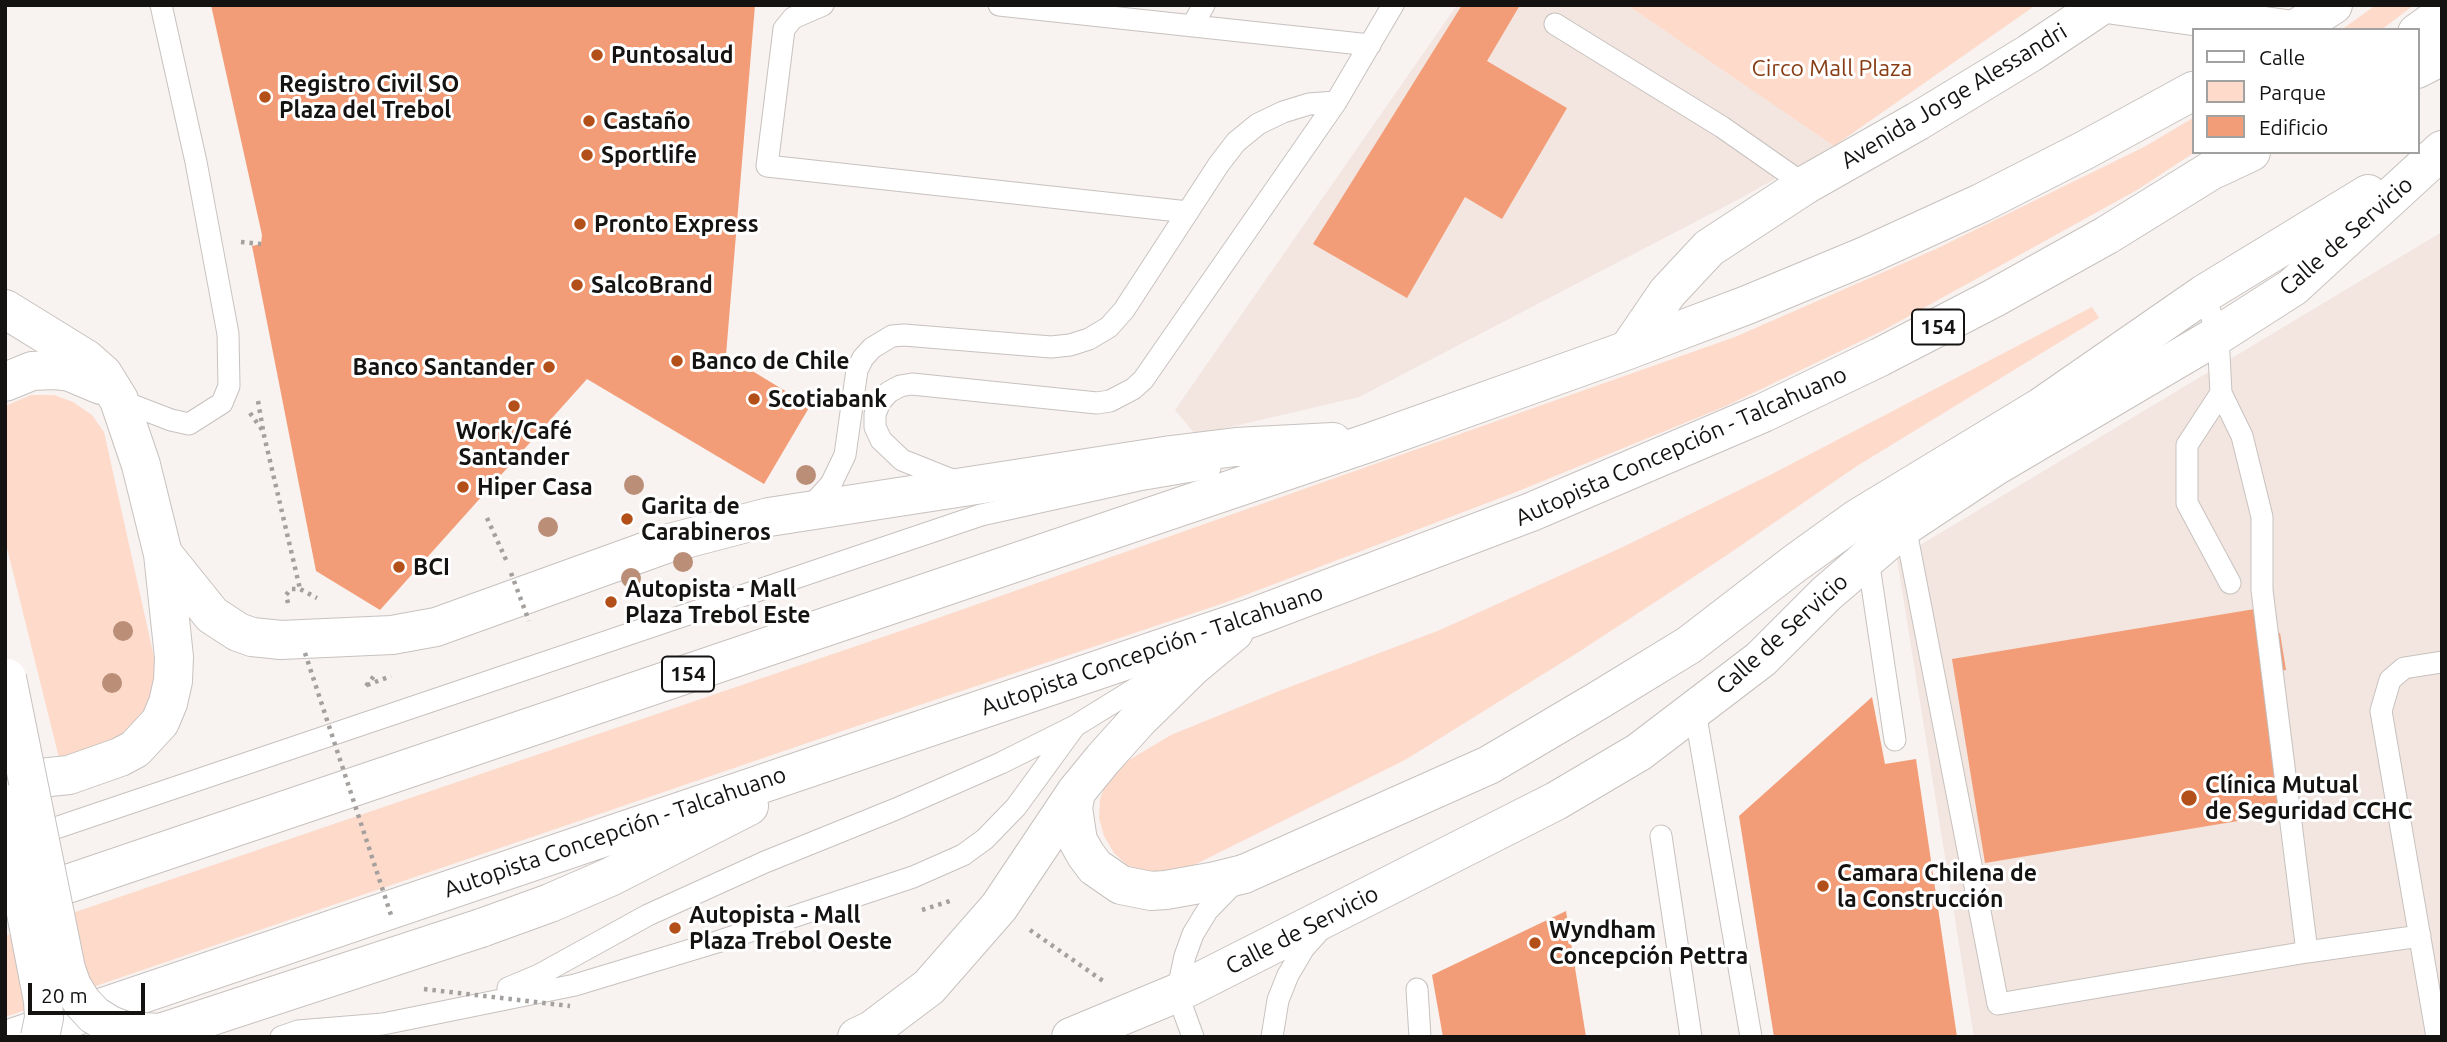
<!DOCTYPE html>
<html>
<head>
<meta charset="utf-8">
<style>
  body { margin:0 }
  #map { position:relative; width:2447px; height:1042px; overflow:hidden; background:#f8f2f0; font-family:Ubuntu,sans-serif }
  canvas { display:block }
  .frame { position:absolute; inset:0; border:7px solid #151312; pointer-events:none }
  .legend { position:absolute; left:2192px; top:28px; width:228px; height:126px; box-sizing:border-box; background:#fff; border:2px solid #a1a1a0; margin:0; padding:9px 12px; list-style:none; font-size:21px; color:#151312 }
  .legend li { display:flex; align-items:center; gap:14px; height:35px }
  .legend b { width:35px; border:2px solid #a1a1a0 }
  .scale { position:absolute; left:28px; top:983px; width:117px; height:32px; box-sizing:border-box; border:4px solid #151312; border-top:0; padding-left:9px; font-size:21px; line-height:24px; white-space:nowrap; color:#151312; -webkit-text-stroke:5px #fff; paint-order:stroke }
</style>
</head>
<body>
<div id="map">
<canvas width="2447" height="1042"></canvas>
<div class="frame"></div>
<ul class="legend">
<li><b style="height:9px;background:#fff"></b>Calle</li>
<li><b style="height:19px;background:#fddaca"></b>Parque</li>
<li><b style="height:19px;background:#f29d77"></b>Edificio</li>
</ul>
<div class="scale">20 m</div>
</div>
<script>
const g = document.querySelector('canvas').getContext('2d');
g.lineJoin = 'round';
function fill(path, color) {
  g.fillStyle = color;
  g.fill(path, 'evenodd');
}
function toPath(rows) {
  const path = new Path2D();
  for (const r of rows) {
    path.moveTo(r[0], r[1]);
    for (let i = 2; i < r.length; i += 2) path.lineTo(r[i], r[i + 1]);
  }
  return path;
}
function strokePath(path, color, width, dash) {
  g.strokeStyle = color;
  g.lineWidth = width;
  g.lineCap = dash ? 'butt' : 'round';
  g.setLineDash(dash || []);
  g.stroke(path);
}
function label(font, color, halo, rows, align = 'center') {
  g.font = font + ' Ubuntu,sans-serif';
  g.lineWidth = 6;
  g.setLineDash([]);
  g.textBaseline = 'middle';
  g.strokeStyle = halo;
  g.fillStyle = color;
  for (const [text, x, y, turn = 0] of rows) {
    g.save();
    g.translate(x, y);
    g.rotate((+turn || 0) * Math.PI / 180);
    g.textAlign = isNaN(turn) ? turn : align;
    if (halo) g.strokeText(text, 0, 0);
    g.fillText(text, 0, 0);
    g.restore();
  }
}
const built = toPath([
  [1457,5,1627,5,1834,146,1741,198,1359,397,1196,435,1175,410],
  [2442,232,2442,1037,1974,1037,1897,559]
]);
const green = toPath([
  [1627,5,2036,5,1834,146],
  [2376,5,2414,5,2381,30,2341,30],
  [2193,118,2195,152,2137,190,1882,331,1726,406,1516,492,1227,602,857,726,5,1017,5,936,921,624,1735,337,1936,249,2144,147],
  [2092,307,2099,318,1857,466,1724,557,1574,655,1405,760,1178,873,1143,872,1127,865,1114,853,1104,836,1099,818,1100,799,1107,781,1119,766,1171,735,1279,691,1440,630,1625,546,1772,474],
  [31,395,54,395,73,402,92,415,104,432,158,675,155,699,132,738,61,766,5,540,5,406]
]);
const building = toPath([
  [211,5,755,5,726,355,810,406,764,484,587,379,380,610,316,571,252,246,261,244,262,235],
  [1462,5,1520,5,1487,61,1567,108,1502,219,1465,197,1407,298,1313,244],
  [2261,608,2266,636,2280,633,2286,670,2264,673,2286,813,1985,863,1952,659],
  [1872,697,1885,764,1916,759,1957,1037,1774,1037,1739,816],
  [1566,911,1586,1037,1443,1037,1432,975]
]);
const path = toPath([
  [241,242,261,244],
  [258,401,263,430],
  [250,413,263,431,300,589],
  [487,518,507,562],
  [288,603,286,595,291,589,300,589,317,598],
  [367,685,391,676],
  [366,686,374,676],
  [922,910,950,901],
  [1030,930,1103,981]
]);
const lane = toPath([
  [823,5,793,18,784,29,767,166,1188,212],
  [999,5,1370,45],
  [1555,24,1722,127,1805,185],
  [1192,26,1204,5],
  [2221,393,2187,445,2187,503,2230,583],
  [119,400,171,420,189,424,222,403,229,386,228,334,196,162,161,5],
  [957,482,902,460,881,440,875,427,875,414,880,402,889,392,900,386,912,384,1097,403,1110,401,1133,389,1143,380,1336,102,1393,5],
  [810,507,831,484,845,455,857,370,863,358,872,348,892,336,904,335,1051,347,1070,345,1089,339,1109,327,1124,310,1219,164,1236,142,1258,124,1283,112,1309,104,1336,102],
  [1905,526,1998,1004,2307,952,2262,590,2262,517,2242,436,2221,393,2218,335,2204,294],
  [1867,552,1895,740],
  [1695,711,1751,1037],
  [1661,836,1691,1037],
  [29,837,981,515,1139,480,1210,468],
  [2307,952,2420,936],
  [508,988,539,975,648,915,765,862,896,809,1001,763,1075,726,1177,663],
  [1417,989,1420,1037],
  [281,1037,298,1031,383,1024,575,985,717,942,913,877,963,855,985,839,1016,807,1075,726],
  [1193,1037,1177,993,1185,956,1193,934,1207,911,1237,880],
  [1272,1037,1278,1000,1288,975,1304,948,1320,930],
  [2437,1037,2381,711,2390,680,2404,668,2442,662]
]);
const street = toPath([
  [1805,185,1918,121,2030,53,2102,5]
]);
const secondary = toPath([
  [1244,874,1489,765,1599,700,1689,645,1794,564,1858,518,2041,407,2204,294,2368,194],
  [1071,1037,1177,993,1556,801,1639,752,1761,659,1826,594,1905,526,1994,467,2218,335,2293,287,2442,150]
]);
const primary = toPath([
  [2114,5,2293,30],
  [2294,30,2333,5],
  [2417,33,2442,15],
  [5,309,86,359,103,374,119,400,141,465,163,554,174,657,173,681,168,703,160,722,135,749,120,757,69,775,30,779,5,774],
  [1628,350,1667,293,1709,248,1805,185],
  [5,382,32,371,53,370,70,372,101,385],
  [163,554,212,615,238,632,252,637,281,640,392,635,436,627,666,544,769,517,1171,455,1236,447,1333,442],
  [1076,792,1073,808,1078,841,1086,855,1095,867,1121,885,1151,891,1166,890,1216,881,1244,874],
  [20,900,1371,442,1628,350,1747,305,1865,256,1981,203,2085,150,2193,91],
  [481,928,550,903,610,877,749,806],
  [15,1037,1251,618,1531,512,1763,413,1880,357,1994,298,2107,235,2241,152],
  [857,1037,872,1030,929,987,999,907,1076,792,1103,759,1138,720,1192,667,1234,632]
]);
const highway = toPath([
  [2417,69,2442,56],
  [2217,168,2251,152]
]);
const pathBridge = toPath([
  [511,573,529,621],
  [305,653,391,915],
  [424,989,570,1006]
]);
const primaryBridge = toPath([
  [7,678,66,969,72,986,82,1002,94,1015,110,1025,126,1031,160,1033,481,928],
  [5,804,43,1001,44,1018,40,1037]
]);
const trees = [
  [806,475],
  [634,485],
  [548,527],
  [683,562],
  [631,578],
  [123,631],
  [112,683]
];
const markers = [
  [597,55,7,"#b35019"],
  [265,97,7,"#b35019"],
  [589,121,7,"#b35019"],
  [587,155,7,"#b35019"],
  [580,224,7,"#b35019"],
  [577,285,7,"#b35019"],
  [677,361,7,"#b35019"],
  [549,367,7,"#b35019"],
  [754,399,7,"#b35019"],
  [514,406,7,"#b35019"],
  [463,487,7,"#b35019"],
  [627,519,7,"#b35019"],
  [399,567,7,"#b35019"],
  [611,602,7,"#b35019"],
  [2189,798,9,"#b35019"],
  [1823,886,7,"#b35019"],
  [675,928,7,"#b35019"],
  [1535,943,7,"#b35019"]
];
const shields = [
  [1938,327,52],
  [688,674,52]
];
const shieldNames = [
  ["154",1938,327],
  ["154",688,674]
];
const poiNames = [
  ["Puntosalud",611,55],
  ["Registro Civil SO",279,84],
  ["Plaza del Trebol",279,110],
  ["Castaño",603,121],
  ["Sportlife",601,155],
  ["Pronto Express",594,224],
  ["SalcoBrand",591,285],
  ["Banco de Chile",691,361],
  ["Banco Santander",535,367,"right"],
  ["Scotiabank",768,399],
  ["Work/Café",514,431,"center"],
  ["Santander",514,457,"center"],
  ["Hiper Casa",477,487],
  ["Garita de",641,506],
  ["Carabineros",641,532],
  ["BCI",413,567],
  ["Autopista - Mall",625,589],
  ["Plaza Trebol Este",625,615],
  ["Clínica Mutual",2205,785],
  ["de Seguridad CCHC",2205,811],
  ["Camara Chilena de",1837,873],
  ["la Construcción",1837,899],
  ["Autopista - Mall",689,915],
  ["Plaza Trebol Oeste",689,941],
  ["Wyndham",1549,930],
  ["Concepción Pettra",1549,956]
];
const parkNames = [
  ["Circo Mall Plaza",1832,68]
];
const streetNames = [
  ["Avenida Jorge Alessandri",1954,96,-31],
  ["Calle de Servicio",2346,236,-41],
  ["Autopista Concepción - Talcahuano",1681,446,-24],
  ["Calle de Servicio",1782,634,-42],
  ["Autopista Concepción - Talcahuano",1152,650,-19],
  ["Autopista Concepción - Talcahuano",615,832,-19],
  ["Calle de Servicio",1302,930,-27]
];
fill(built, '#f3e5df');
fill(green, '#fddaca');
fill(building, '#f29d77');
strokePath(lane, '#c7c2bf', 23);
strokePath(street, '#c7c2bf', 40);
strokePath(secondary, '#c7c2bf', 40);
strokePath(primary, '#c7c2bf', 40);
strokePath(highway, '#c7c2bf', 40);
strokePath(path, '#a4a09e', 4.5, [3.5, 5]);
strokePath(lane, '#fff', 21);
strokePath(street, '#fff', 38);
strokePath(secondary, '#fff', 38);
strokePath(primary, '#fff', 38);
strokePath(highway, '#fff', 38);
strokePath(primaryBridge, '#c7c2bf', 40, []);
strokePath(pathBridge, '#a4a09e', 4.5, [3.5, 5]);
strokePath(primaryBridge, '#fff', 38);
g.fillStyle = '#ba8e77';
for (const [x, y] of trees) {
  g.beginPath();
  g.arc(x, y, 10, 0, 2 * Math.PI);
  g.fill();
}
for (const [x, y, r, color] of markers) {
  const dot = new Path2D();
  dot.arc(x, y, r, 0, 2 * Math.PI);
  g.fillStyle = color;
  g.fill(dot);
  strokePath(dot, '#fff', 2.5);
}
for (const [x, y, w] of shields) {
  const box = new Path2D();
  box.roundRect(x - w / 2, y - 17.5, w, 35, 5);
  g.fillStyle = '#fff';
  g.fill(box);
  strokePath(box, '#151312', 2);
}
label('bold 21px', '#151312', null, shieldNames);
label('bold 23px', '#151312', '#fff', poiNames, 'left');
label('23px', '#883c14', '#fff', parkNames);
label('23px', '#151312', '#fff', streetNames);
</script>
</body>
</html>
